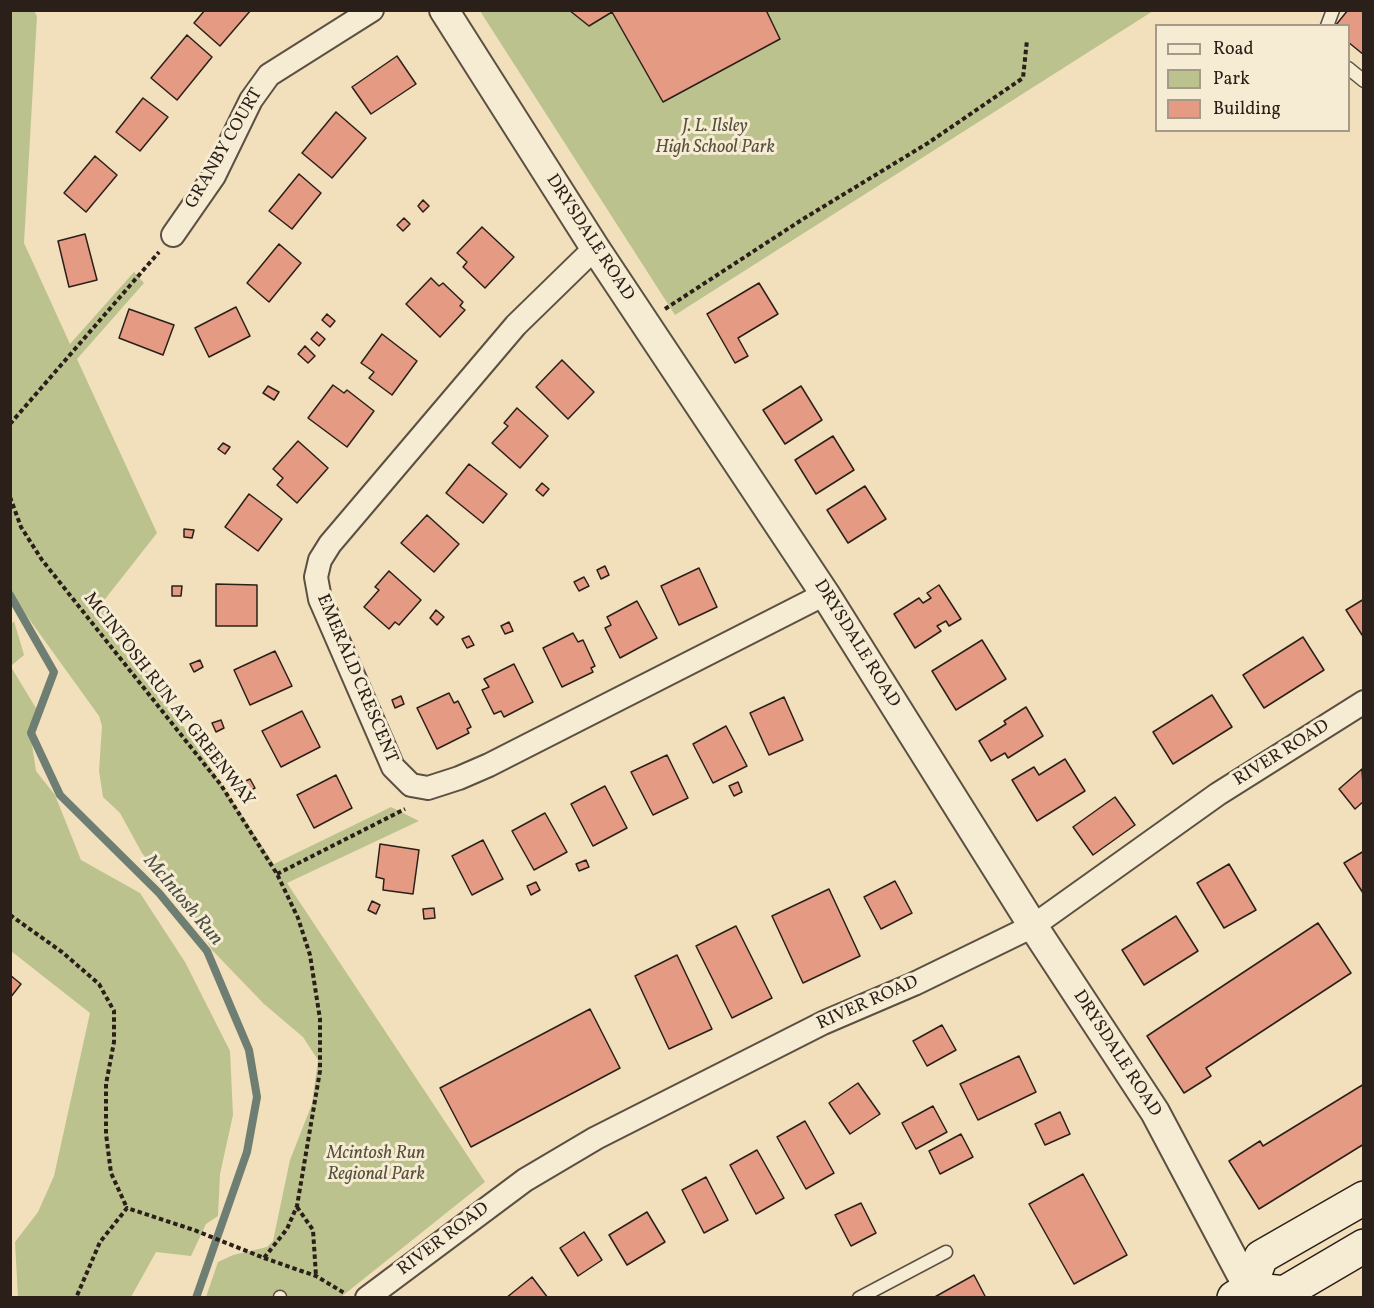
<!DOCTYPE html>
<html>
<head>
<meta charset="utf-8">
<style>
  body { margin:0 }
  #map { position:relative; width:1374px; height:1308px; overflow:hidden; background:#f1e0bb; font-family:Vollkorn,serif }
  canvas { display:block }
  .frame { position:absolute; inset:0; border:12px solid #2b2019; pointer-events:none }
  .legend { position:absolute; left:1155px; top:24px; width:195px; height:108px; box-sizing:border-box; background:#f6ebd3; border:2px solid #a59a89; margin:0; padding:8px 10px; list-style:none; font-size:18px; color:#2b2019 }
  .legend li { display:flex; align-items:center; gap:12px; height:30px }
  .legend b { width:30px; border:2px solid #a59a89 }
</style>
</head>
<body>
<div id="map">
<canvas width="1374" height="1308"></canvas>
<div class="frame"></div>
<ul class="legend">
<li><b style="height:8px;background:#f6ebd3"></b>Road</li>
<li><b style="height:16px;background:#bcc28e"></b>Park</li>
<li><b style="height:16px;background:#e59a84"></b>Building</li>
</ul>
</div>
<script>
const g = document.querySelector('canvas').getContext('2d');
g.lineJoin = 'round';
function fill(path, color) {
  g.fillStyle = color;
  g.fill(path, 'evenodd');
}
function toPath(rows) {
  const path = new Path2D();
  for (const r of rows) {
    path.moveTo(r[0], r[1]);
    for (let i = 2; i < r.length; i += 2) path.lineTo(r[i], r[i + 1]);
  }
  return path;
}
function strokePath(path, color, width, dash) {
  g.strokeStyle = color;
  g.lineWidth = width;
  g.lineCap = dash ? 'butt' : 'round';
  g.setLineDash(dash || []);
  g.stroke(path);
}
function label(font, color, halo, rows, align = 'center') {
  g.font = font + ' Vollkorn,serif';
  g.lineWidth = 6;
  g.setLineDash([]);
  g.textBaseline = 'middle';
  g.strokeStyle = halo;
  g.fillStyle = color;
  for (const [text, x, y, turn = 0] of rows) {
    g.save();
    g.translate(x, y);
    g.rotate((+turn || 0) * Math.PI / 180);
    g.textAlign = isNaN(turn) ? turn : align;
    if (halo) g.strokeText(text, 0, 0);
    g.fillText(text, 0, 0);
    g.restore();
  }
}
const green = toPath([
  [10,11,34,11,37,16,24,243,70,344,134,272,144,283,77,359,157,533,102,603,274,864,391,807,419,821,287,883,485,1182,341,1297,206,1297,218,1262,233,1255,267,1247,273,1241,290,1160,312,1104,318,1060,303,1037,264,1004,212,950,196,920,177,901,142,853,120,813,103,797,99,771,102,726,99,716,11,594],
  [480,11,1153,11,675,315],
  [14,621,24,655,11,666,11,625],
  [11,667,39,713,30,731,36,771,55,795,81,860,140,893,185,962,230,1051,233,1115,220,1174,218,1216,206,1224,191,1256,156,1252,131,1297,18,1297,15,1242,38,1212,54,1176,90,1013,11,951]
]);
const stream = toPath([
  [10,595,54,672,31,733,60,795,159,893,207,951,249,1050,257,1097,247,1152,196,1298]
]);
const building = toPath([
  [205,10,251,10,220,46,194,23,205,10],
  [569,10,766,10,780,39,663,102,612,12,589,26,569,10],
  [1348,10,1364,10,1364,55,1348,42,1348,26,1335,26,1348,10],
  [187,35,212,57,177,100,151,78,187,35],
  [397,56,416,84,371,114,352,87,397,56],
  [143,98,168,117,140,151,116,132,143,98],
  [336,112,366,138,332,178,302,153,336,112],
  [95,156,117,175,86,212,64,193,95,156],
  [299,174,321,193,292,229,269,211,299,174],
  [423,200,429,206,423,212,418,206,423,200],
  [404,218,410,224,403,231,397,225,404,218],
  [482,227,514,257,485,288,463,267,467,262,457,253,482,227],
  [85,234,97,280,69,287,58,241,85,234],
  [279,244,301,263,269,302,247,283,279,244],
  [431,278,439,286,443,283,463,302,460,306,465,310,440,337,406,304,431,278],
  [759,283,778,314,738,338,748,356,735,363,707,314,759,283],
  [236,307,250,336,209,357,195,328,236,307],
  [129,309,174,325,163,355,119,338,129,309],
  [327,314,335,321,330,327,322,320,327,314],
  [317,332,325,339,319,346,311,339,317,332],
  [382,334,417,361,392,395,369,378,374,372,361,363,382,334],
  [305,346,315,356,308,363,298,354,305,346],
  [562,360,594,392,568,419,536,387,562,360],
  [333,385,344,393,347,390,374,411,347,447,308,418,333,385],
  [268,386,279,392,274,400,263,393,268,386],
  [801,386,822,420,785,444,763,410,801,386],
  [517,408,548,436,520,468,492,443,508,426,504,423,517,408],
  [833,436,854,470,816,494,795,460,833,436],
  [298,441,328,468,297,503,277,485,283,478,273,469,298,441],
  [223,443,230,447,225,454,218,449,223,443],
  [469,464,507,494,483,523,446,493,469,464],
  [542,483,549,489,543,496,536,490,542,483],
  [865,486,886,519,848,543,827,510,865,486],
  [249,494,282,519,258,551,225,527,249,494],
  [427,515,459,544,434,572,401,543,427,515],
  [184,529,194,530,192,538,184,537,184,529],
  [605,566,609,575,601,579,597,570,605,566],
  [699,568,717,607,679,625,661,586,699,568],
  [389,571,421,600,399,625,395,622,389,629,364,607,379,590,375,587,389,571],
  [584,577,589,586,579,591,574,582,584,577],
  [216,584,257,585,257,626,216,626,216,584],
  [939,585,961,619,949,626,946,621,937,626,941,631,915,648,894,614,919,598,923,603,931,598,927,593,939,585],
  [172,586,182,586,181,596,172,596,172,586],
  [1364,599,1364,638,1346,610,1364,599],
  [637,601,657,638,620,658,605,628,611,625,607,617,637,601],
  [436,610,444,617,437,625,430,618,436,610],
  [509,622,513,631,505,634,501,626,509,622],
  [573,633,578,642,583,640,595,666,591,668,593,672,562,687,543,648,573,633],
  [469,636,474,645,467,648,462,639,469,636],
  [1303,637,1324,670,1264,708,1243,675,1303,637],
  [982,640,1006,679,956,710,932,671,982,640],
  [275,651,292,686,250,705,234,670,275,651],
  [200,660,203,667,194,672,190,664,200,660],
  [514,664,533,702,504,717,501,711,494,714,482,690,489,687,484,679,514,664],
  [449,693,454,703,458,701,471,727,467,729,469,733,437,749,417,708,449,693],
  [1212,695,1232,727,1173,764,1153,732,1212,695],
  [401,696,404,704,395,708,392,700,401,696],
  [784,697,803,740,769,755,750,713,784,697],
  [1026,707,1043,736,1008,758,1005,753,991,761,979,741,1006,724,1004,721,1026,707],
  [302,711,320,747,281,767,262,731,302,711],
  [221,720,224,728,216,732,212,723,221,720],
  [726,726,747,766,713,783,693,744,726,726],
  [667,755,688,798,653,815,631,772,667,755],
  [1065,759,1085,791,1037,821,1012,780,1034,767,1039,775,1065,759],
  [1362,769,1364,801,1355,809,1339,789,1362,769],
  [336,775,352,808,314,828,297,795,336,775],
  [250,779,255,788,245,793,241,783,250,779],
  [738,782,742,792,734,796,729,786,738,782],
  [605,786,627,828,593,846,571,804,605,786],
  [1115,797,1135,825,1093,855,1073,827,1115,797],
  [545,813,567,852,534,870,512,831,545,813],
  [483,840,503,879,472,895,452,856,483,840],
  [380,844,419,850,413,894,383,890,384,879,376,877,380,844],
  [1364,851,1364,893,1363,893,1344,863,1364,851],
  [586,860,589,867,579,871,576,864,586,860],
  [1229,864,1256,910,1224,928,1197,883,1229,864],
  [895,881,912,913,881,929,864,897,895,881],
  [536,882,540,890,531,895,527,886,536,882],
  [829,889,860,956,803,983,772,916,829,889],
  [372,901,380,905,376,914,368,910,372,901],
  [434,908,435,918,424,919,423,909,434,908],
  [1176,916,1198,951,1144,985,1122,950,1176,916],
  [1318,923,1351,973,1206,1068,1211,1076,1184,1093,1147,1036,1318,923],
  [736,926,772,998,732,1018,696,946,736,926],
  [677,955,712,1029,669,1049,635,976,677,955],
  [10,975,21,984,10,998,10,975],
  [590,1009,620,1068,471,1147,440,1088,590,1009],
  [942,1025,956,1050,927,1066,913,1041,942,1025],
  [1019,1056,1036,1092,978,1120,960,1084,1019,1056],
  [858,1083,880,1114,850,1134,829,1103,858,1083],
  [1364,1084,1364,1144,1259,1209,1229,1161,1260,1141,1263,1146,1364,1084],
  [933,1106,947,1132,916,1149,902,1123,933,1106],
  [1060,1112,1070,1134,1045,1145,1035,1124,1060,1112],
  [805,1121,834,1173,806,1189,777,1137,805,1121],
  [961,1134,973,1157,940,1174,929,1151,961,1134],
  [757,1150,784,1198,756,1214,730,1165,757,1150],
  [1083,1174,1127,1255,1074,1284,1029,1204,1083,1174],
  [706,1177,728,1220,704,1233,682,1190,706,1177],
  [861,1203,876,1233,851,1246,835,1215,861,1203],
  [647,1212,665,1242,627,1265,609,1235,647,1212],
  [584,1232,602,1260,578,1276,560,1248,584,1232],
  [974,1275,986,1298,933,1298,974,1275],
  [532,1277,548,1298,506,1298,532,1277]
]);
const path = toPath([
  [665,309,803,219,928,143,1023,78,1027,40],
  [10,424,159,252],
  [10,497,21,527,42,560,221,785,277,874,298,918,310,955,320,1019,320,1071,297,1206,287,1229,264,1258,194,1230,127,1208,100,1242,76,1298],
  [277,874,405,809],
  [10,915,62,952,99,984,114,1011,114,1042,106,1084,106,1134,111,1173,127,1208],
  [297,1207,313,1230,316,1276],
  [264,1258,316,1276,346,1294]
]);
const service = toPath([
  [1327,26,1333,10],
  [1348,68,1364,81],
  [280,1297,280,1298],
  [859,1298,946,1252]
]);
const minor = toPath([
  [173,235,214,176,251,100,269,75,372,10],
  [595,248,516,325,330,544,320,560,316,577,320,599,393,767,411,785,428,788,459,778,489,765,825,594],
  [367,1298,525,1180,596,1138,823,1023,914,984,1033,926,1218,794,1364,702]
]);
const tertiary = toPath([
  [444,10,595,248,825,594,1033,926,1155,1112,1249,1289]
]);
const secondary = toPath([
  [1249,1289,1261,1257,1364,1198],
  [1234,1298,1249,1289,1284,1293,1364,1246]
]);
const parkNames = [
  ["J. L. Ilsley",715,128],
  ["High School Park",715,149],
  ["Mcintosh Run",376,1155],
  ["Regional Park",376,1176]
];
const streetNames = [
  ["GRANBY COURT",225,149,-60],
  ["DRYSDALE ROAD",589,238,57],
  ["DRYSDALE ROAD",856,644,58],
  ["EMERALD CRESCENT",356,679,67],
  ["MCINTOSH RUN AT GREENWAY",168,700,52],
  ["RIVER ROAD",1282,754,-32],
  ["RIVER ROAD",868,1004,-24],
  ["DRYSDALE ROAD",1116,1054,57],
  ["RIVER ROAD",444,1240,-37]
];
const waterNames = [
  ["McIntosh Run",182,901,50]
];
fill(green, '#bcc28e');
strokePath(stream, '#6e7e72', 8);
fill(building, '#e59a84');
strokePath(building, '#2b2019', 1.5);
strokePath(service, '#5c5042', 15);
strokePath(minor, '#5c5042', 26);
strokePath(tertiary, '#5c5042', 32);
strokePath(secondary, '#2b2019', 36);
strokePath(path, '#2b2019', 4, [4.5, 3]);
strokePath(service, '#f6ebd3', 12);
strokePath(minor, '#f6ebd3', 22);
strokePath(tertiary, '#f6ebd3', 28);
strokePath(secondary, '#f6ebd3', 33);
label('italic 18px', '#56513c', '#f6ebd3', parkNames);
label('18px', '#2b2019', '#f6ebd3', streetNames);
label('italic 20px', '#4d4f46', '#f6ebd3', waterNames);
</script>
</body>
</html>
